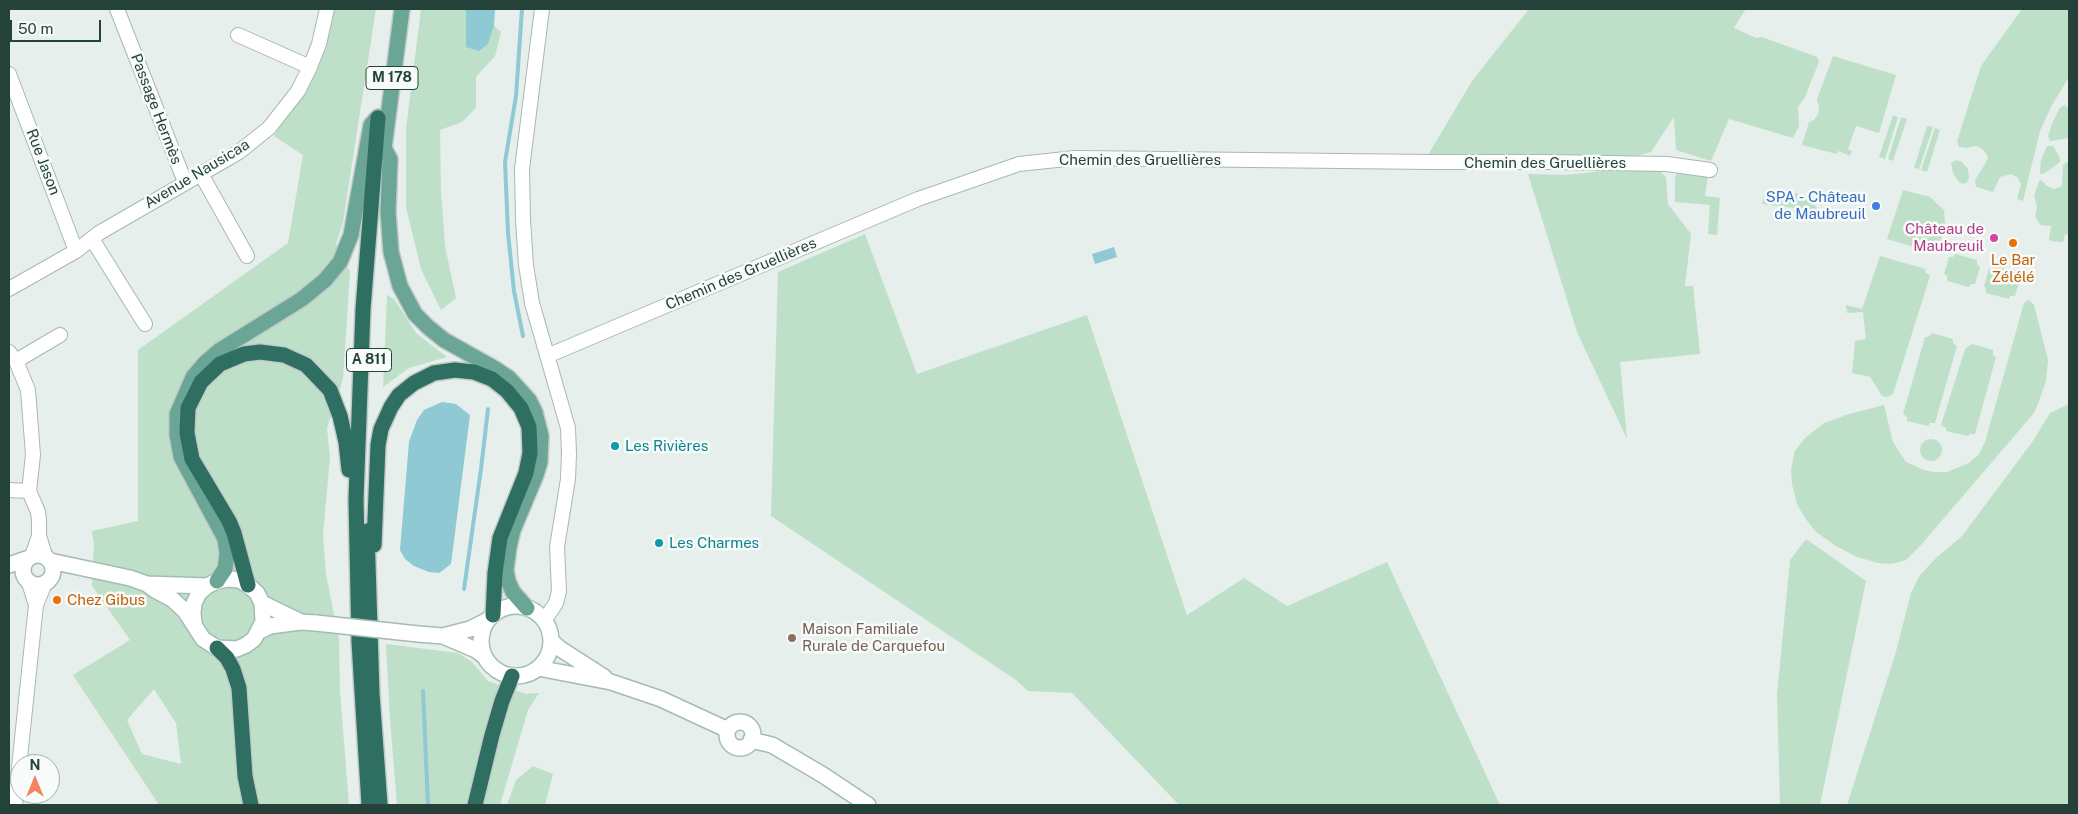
<!DOCTYPE html>
<html>
<head>
<meta charset="utf-8">
<style>
  body { margin:0 }
  #map { position:relative; width:2078px; height:814px; overflow:hidden; background:#e6efeb; font-family:"Public Sans",sans-serif }
  canvas { display:block }
  .frame { position:absolute; inset:0; border:10px solid #24423a; pointer-events:none }
  .north { position:absolute; left:10px; top:754px; width:50px; height:50px; box-sizing:border-box; background:#f7fbf9; border:1px solid #a3b1ad; border-radius:50%; rotate:0deg; font-size:14px; font-weight:700; line-height:20px; text-align:center; color:#24423a }
  .north::after { content:''; display:block; margin:auto; width:18px; height:22px; background:#f4845f; clip-path:polygon(50% 0,100% 100%,50% 72%,0 100%) }
  .scale { position:absolute; left:10px; top:20px; width:91px; height:22px; box-sizing:border-box; border:2px solid #24423a; border-top:0; padding-left:6px; font-size:15px; line-height:18px; white-space:nowrap; color:#24423a; -webkit-text-stroke:4px #f7fbf9; paint-order:stroke }
</style>
</head>
<body>
<div id="map">
<canvas width="2078" height="814"></canvas>
<div class="frame"></div>
<div class="north">N</div>
<div class="scale">50 m</div>
</div>
<script>
const g = document.querySelector('canvas').getContext('2d');
g.lineJoin = 'round';
function fill(path, color) {
  g.fillStyle = color;
  g.fill(path, 'evenodd');
}
function toPath(rows) {
  const path = new Path2D();
  for (const r of rows) {
    if (r.length === 3) {
      path.moveTo(r[0] + r[2], r[1]);
      path.arc(r[0], r[1], r[2], 0, 2 * Math.PI);
      continue;
    }
    path.moveTo(r[0], r[1]);
    for (let i = 2; i < r.length; i += 2) path.lineTo(r[i], r[i + 1]);
  }
  return path;
}
function strokePath(path, color, width, dash) {
  g.strokeStyle = color;
  g.lineWidth = width;
  g.lineCap = dash ? 'butt' : 'round';
  g.setLineDash(dash || []);
  g.stroke(path);
}
function label(font, color, halo, rows, align = 'center') {
  g.font = font + ' "Public Sans",sans-serif';
  g.lineWidth = 5;
  g.setLineDash([]);
  g.textBaseline = 'middle';
  g.strokeStyle = halo;
  g.fillStyle = color;
  for (const [text, x, y, turn = 0] of rows) {
    g.save();
    g.translate(x, y);
    g.rotate((+turn || 0) * Math.PI / 180);
    g.textAlign = isNaN(turn) ? turn : align;
    if (halo) g.strokeText(text, 0, 0);
    g.fillText(text, 0, 0);
    g.restore();
  }
}
const green = toPath([
  [332,9,376,9,343,222,336,244,350,272,343,379,327,428,330,457,323,535,326,574,339,640,340,691,349,805,159,805,73,675,130,640,92,586,94,544,92,531,138,521,138,350,288,243,303,155,274,136,318,69],
  [154,689,176,723,181,764,142,754,127,720],
  [421,9,466,9,466,47,488,44,494,26,501,32,495,56,476,77,476,108,462,122,440,130,441,192,445,246,456,298,441,310,421,269,406,207,406,129],
  [1529,9,1746,9,1734,28,1756,38,1762,37,1817,57,1819,62,1805,97,1798,107,1799,126,1793,138,1729,119,1711,161,1676,150,1674,117,1651,152,1623,159,1428,155,1472,81],
  [2022,9,2069,9,2069,77,2052,105,2040,131,2023,201,2017,199,2021,185,2018,178,2011,174,2000,177,1993,192,1976,187,1975,180,1984,166,1988,158,1986,153,1981,148,1976,146,1966,148,1959,147,1957,141,1981,66],
  [1833,56,1896,75,1879,133,1856,126,1848,149,1852,151,1850,156,1838,151,1837,154,1802,145,1809,122,1814,120,1818,114,1819,109,1817,99],
  [2064,105,2069,108,2069,138,2050,141,2048,136,2052,124,2059,109],
  [1893,115,1898,117,1885,159,1879,157],
  [1901,117,1907,119,1893,161,1888,159],
  [1927,126,1933,127,1919,169,1914,168],
  [1935,128,1940,130,1927,172,1921,170],
  [2047,146,2053,146,2055,149,2060,158,2060,162,2045,173,2041,174,2040,173,2041,160],
  [1956,160,1962,162,1968,169,1969,178,1967,182,1963,184,1959,182,1953,173,1951,163],
  [2069,161,2069,235,2065,234,2063,242,2051,241,2049,239,2051,226,2040,225,2035,216,2037,207,2034,196,2039,181,2041,180,2047,186,2054,189,2062,186,2063,165],
  [1611,170,1660,171,1666,177,1668,204,1691,234,1685,286,1693,286,1700,354,1620,362,1627,439,1577,332,1528,174,1566,175],
  [1680,171,1708,175,1705,196,1720,198,1717,235,1708,234,1710,205,1675,202,1675,178,1677,173],
  [1779,190,1798,194,1811,201,1817,208,1817,219,1810,219,1802,216,1803,209,1762,204,1765,194,1769,191],
  [1903,190,1930,197,1944,210,1945,224,1939,247,1934,248,1931,252,1887,239],
  [865,234,917,374,1087,315,1187,615,1244,578,1287,606,1387,562,1500,805,1179,805,1072,693,1028,691,1016,680,771,516,778,272],
  [1955,254,1977,260,1977,264,1980,267,1975,284,1971,284,1969,287,1947,281,1947,276,1944,274,1949,257,1953,257],
  [1880,256,1926,269,1925,272,1930,276,1893,394,1887,397,1882,396,1870,377,1852,373,1855,341,1866,339,1863,312,1847,313,1846,305,1862,309],
  [1995,266,2016,272,2016,276,2020,279,2015,296,2010,296,2009,299,1986,293,1986,288,1984,286,1989,269,1992,269],
  [387,295,394,299,416,333,447,357,409,368,383,387],
  [2029,300,2034,305,2048,360,2046,381,2039,401,2034,413,1921,545,1906,560,1891,564,1878,563,1857,557,1836,546,1816,532,1805,518,1797,504,1792,484,1791,469,1795,451,1805,438,1824,423,1846,415,1884,405,1893,442,1906,462,1924,470,1934,472,1947,472,1969,463,1979,454,1985,442,2024,303],
  [1932,333,1953,339,1953,343,1957,346,1935,423,1930,423,1928,426,1907,421,1907,417,1903,414,1925,337,1928,337],
  [1972,344,1993,350,1993,356,1996,357,1975,434,1970,434,1968,436,1946,431,1946,428,1941,425,1965,349],
  [2069,404,2069,805,1847,805,1895,655,1911,593,1920,575,1937,557,1962,536,2033,441,2050,413],
  [1931,450,11],
  [1806,539,1866,581,1820,805,1780,805,1777,695,1790,560],
  [386,644,458,653,472,662,488,681,526,694,539,693,528,710,500,805,397,805,390,720],
  [533,766,553,774,545,805,507,805,516,780]
]);
const water = toPath([
  [466,9,495,9,494,26,488,44,479,51,466,47],
  [1114,247,1117,257,1095,264,1092,254],
  [442,402,456,404,470,415,451,564,439,573,429,572,414,566,405,559,400,550,409,442,417,420,424,410]
]);
const stream = toPath([
  [522,9,516,96,505,162,508,233,514,291,523,336],
  [464,589,481,469,488,409],
  [423,691,428,805]
]);
const street = toPath([
  [117,9,185,182],
  [542,9,522,169,523,220,526,265,532,303,568,428,569,454,568,479,557,547,559,591,556,603,544,621],
  [238,35,310,67],
  [9,74,76,251],
  [201,174,247,256],
  [92,239,145,324],
  [9,289,76,251,99,233,239,152,269,128,298,91,310,67,319,44,327,9],
  [9,352,16,361,28,390,33,455,29,491,38,512,39,520,39,536,32,556],
  [547,356,918,199,1019,164,1075,158,1431,162,1547,162,1667,164,1710,170],
  [16,361,60,335],
  [9,490,29,491],
  [39,536,46,558],
  [29,583,36,605],
  [15,805,36,605,45,583]
]);
const secondary = toPath([
  [38,570,15],
  [50,561,130,578,147,584,207,586],
  [9,565,26,559],
  [147,584,155,590,172,599,185,611,203,639,217,648,237,649,246,645,254,639,263,622,262,603,257,593,248,585,239,580,228,579,217,581,207,586,199,593,194,603,193,613,194,624],
  [262,603,301,622,316,623],
  [516,641,35],
  [260,631,270,626,300,622],
  [418,634,443,636,476,650,484,656],
  [443,636,470,629,488,620],
  [551,641,559,648,604,677],
  [538,668,611,682,661,699,728,730],
  [740,735,13],
  [751,740,772,745,823,775,868,805]
]);
const primary = toPath([
  [402,9,384,148,390,159,388,212,391,252,400,286,415,314,428,327,444,340,494,368,509,378,529,400,535,412,541,436,540,462,536,475,513,530,509,547,506,570,508,581,513,592,527,608],
  [217,581,225,569,227,554,225,539,181,457,177,435,177,414,193,377,205,363,220,350,302,299,325,280,340,262,351,235,371,125,378,117]
]);
const highway = toPath([
  [367,531,372,694,380,805],
  [374,545,378,445,381,429,391,407,399,395,414,383,434,373,455,370,474,372,492,379,507,391,521,408,529,427,530,453,526,473,500,538,495,573,493,615],
  [248,585,234,533,229,521,192,459,187,433,188,408,201,382,220,364,244,354,260,352,284,355,306,365,330,390,340,416,346,442,349,470],
  [217,648,227,658,233,669,239,688,245,776,251,805],
  [369,805,359,642,356,499,363,309,378,118],
  [475,805,492,735,502,701,512,676]
]);
const secondaryBridge = toPath([
  [316,623,418,634]
]);
const markers = [
  [1876,206,5,"#3f7fe0"],
  [1994,238,5,"#d1479c"],
  [2013,243,5,"#e8710a"],
  [615,446,5,"#0f9aa8"],
  [659,543,5,"#0f9aa8"],
  [57,600,5,"#e8710a"],
  [792,638,5,"#8d6e63"]
];
const shields = [
  [392,78,52],
  [369,360,45]
];
const shieldNames = [
  ["M 178",392,78],
  ["A 811",369,360]
];
const streetNames = [
  ["Passage Hermès",156,109,69],
  ["Chemin des Gruellières",1140,160],
  ["Rue Jason",43,162,69],
  ["Chemin des Gruellières",1545,163],
  ["Avenue Nausicaa",197,174,-31],
  ["Chemin des Gruellières",741,274,-23]
];
const shopNames = [
  ["SPA - Château",1866,197],
  ["de Maubreuil",1866,214]
];
const hotelNames = [
  ["Château de",1984,229],
  ["Maubreuil",1984,246]
];
const foodNames = [
  ["Le Bar",2013,260],
  ["Zélélé",2013,277],
  ["Chez Gibus",67,600,"left"]
];
const cultureNames = [
  ["Les Rivières",625,446],
  ["Les Charmes",669,543]
];
const educationNames = [
  ["Maison Familiale",802,629],
  ["Rurale de Carquefou",802,646]
];
fill(green, '#bfe0c8');
fill(water, '#8ec9d4');
strokePath(stream, '#8ec9d4', 4);
strokePath(street, '#a8b8b2', 16);
strokePath(secondary, '#a4bbb3', 18);
strokePath(primary, '#c2cac8', 18);
strokePath(highway, '#c2cac8', 18);
strokePath(street, '#fff', 14);
strokePath(secondary, '#fff', 15);
strokePath(primary, '#6aa596', 15);
strokePath(highway, '#2f6f62', 15);
strokePath(secondaryBridge, '#a4bbb3', 18, []);
strokePath(secondaryBridge, '#fff', 15);
for (const [x, y, r, color] of markers) {
  const dot = new Path2D();
  dot.arc(x, y, r, 0, 2 * Math.PI);
  g.fillStyle = color;
  g.fill(dot);
  strokePath(dot, '#f7fbf9', 2);
}
for (const [x, y, w] of shields) {
  const box = new Path2D();
  box.roundRect(x - w / 2, y - 11.5, w, 23, 4);
  g.fillStyle = '#f7fbf9';
  g.fill(box);
  strokePath(box, '#24423a', 1);
}
label('bold 14px', '#24423a', null, shieldNames);
label('15px', '#24423a', '#f7fbf9', streetNames);
label('15px', '#366cbe', '#f7fbf9', shopNames, 'right');
label('15px', '#b23c85', '#f7fbf9', hotelNames, 'right');
label('15px', '#c56008', '#f7fbf9', foodNames);
label('15px', '#0d838f', '#f7fbf9', cultureNames, 'left');
label('15px', '#785e54', '#f7fbf9', educationNames, 'left');
</script>
</body>
</html>
